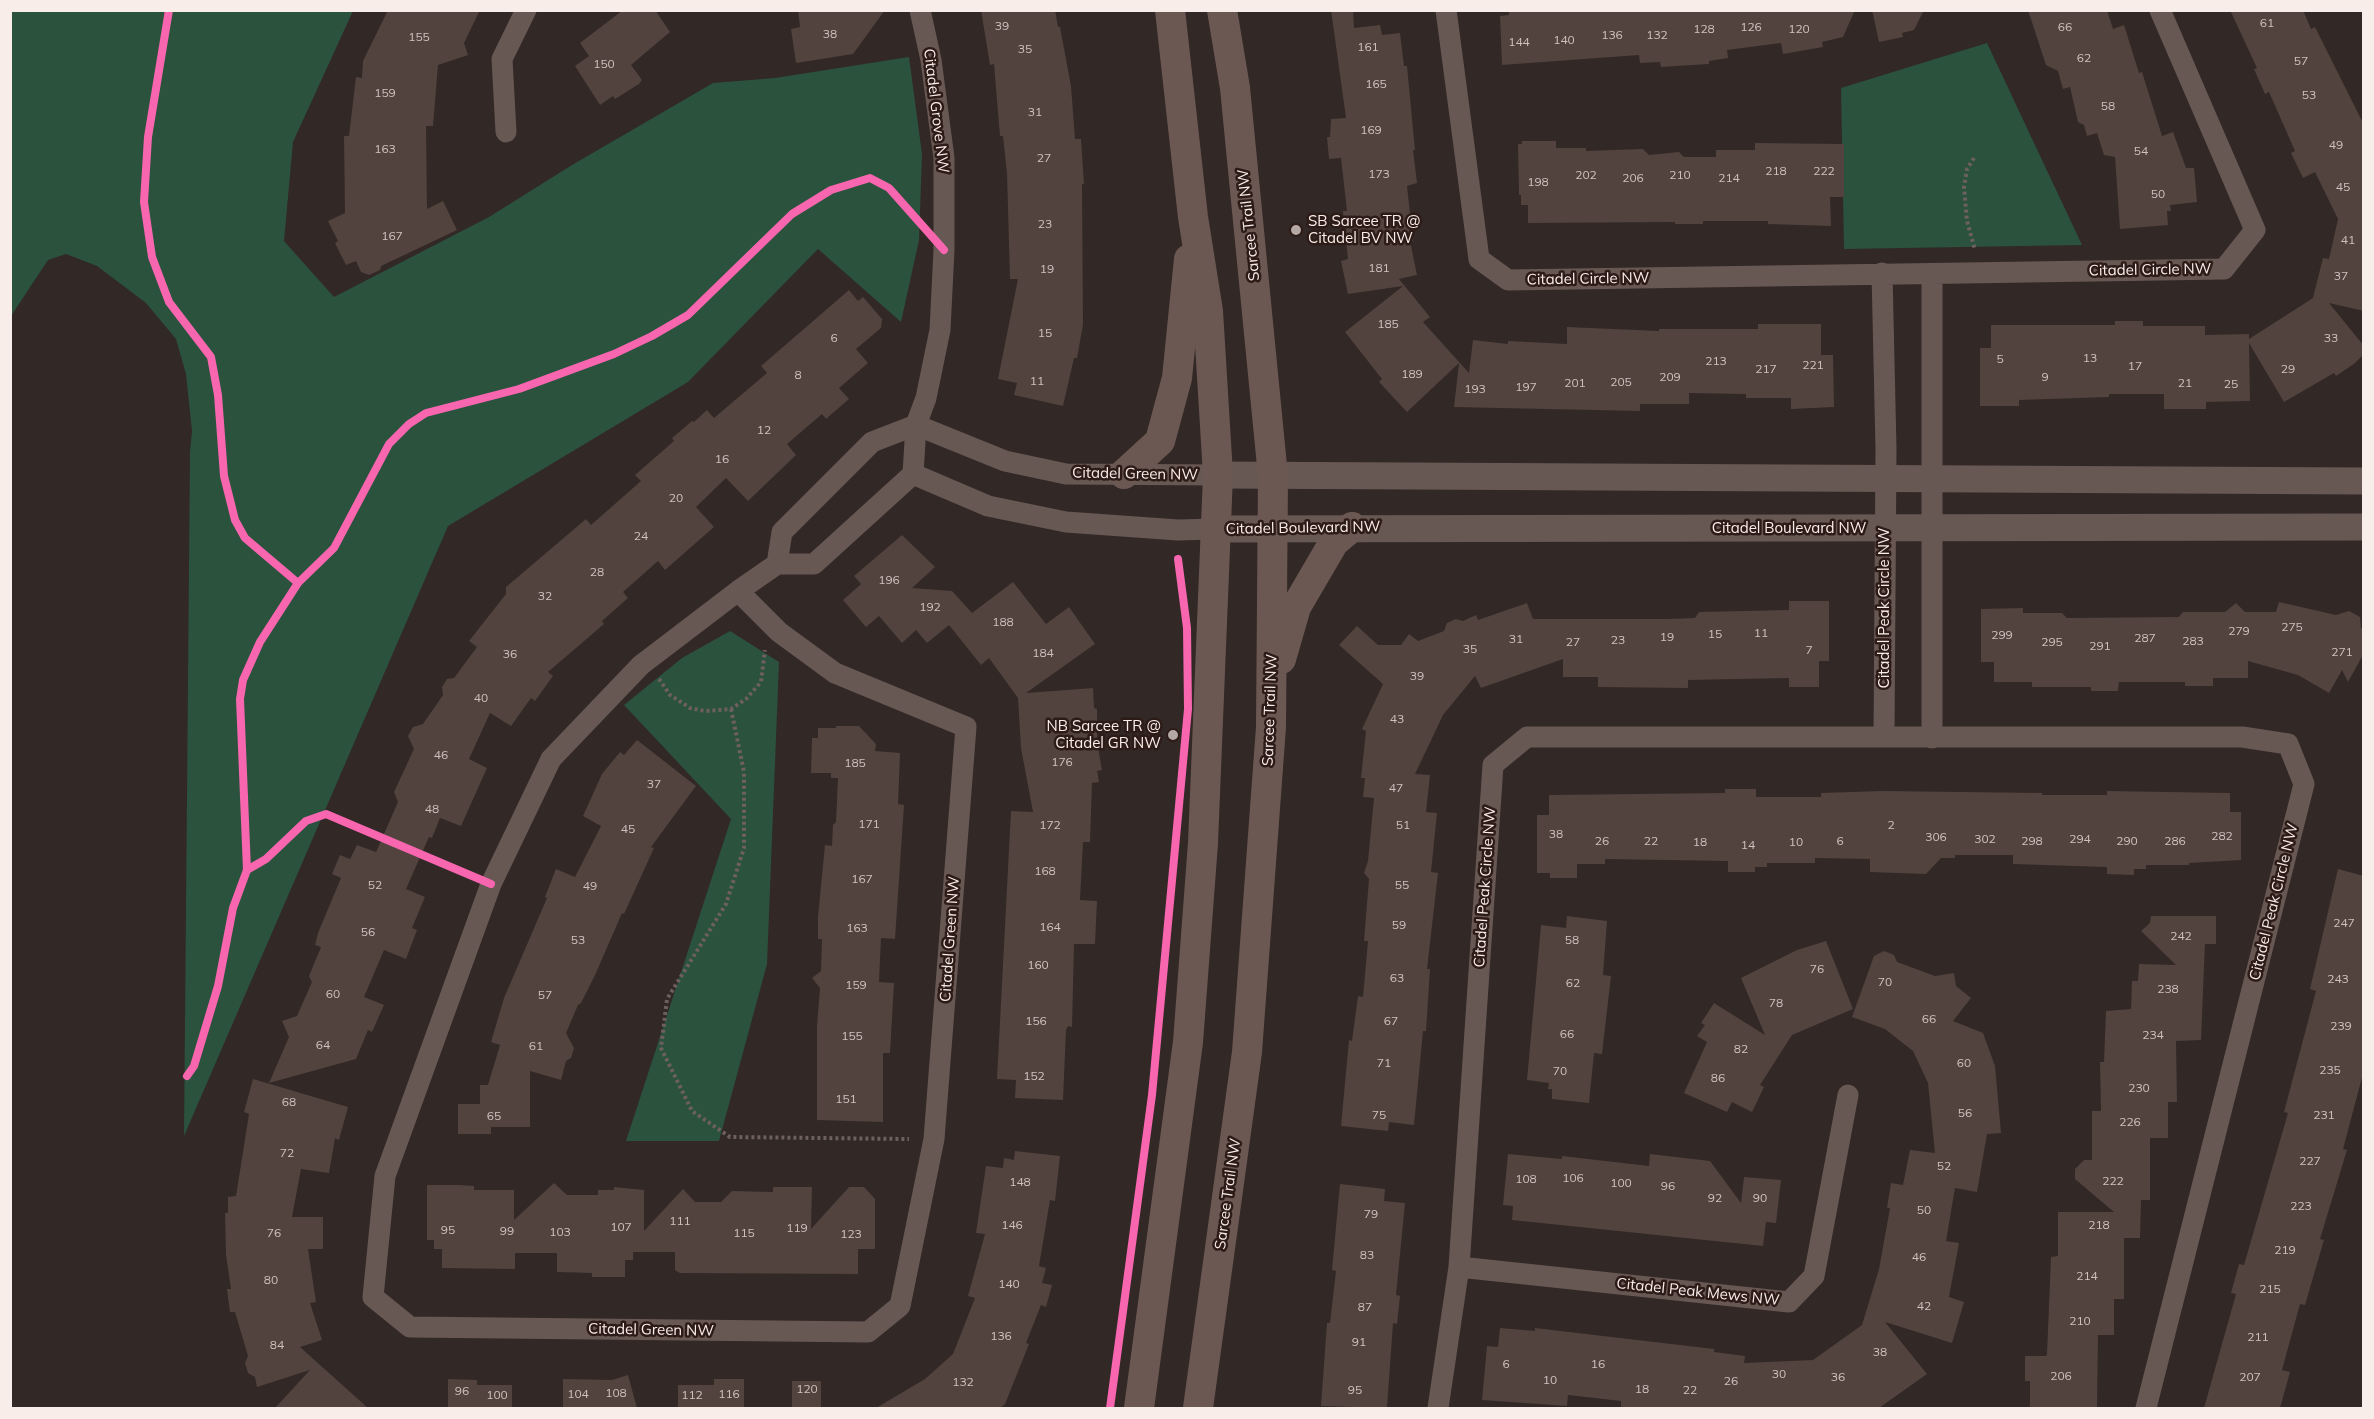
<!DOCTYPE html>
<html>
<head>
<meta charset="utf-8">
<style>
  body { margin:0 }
  #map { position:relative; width:2374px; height:1419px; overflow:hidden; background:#322825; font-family:Mulish,sans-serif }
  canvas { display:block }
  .frame { position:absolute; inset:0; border:12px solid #f9ede9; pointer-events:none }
</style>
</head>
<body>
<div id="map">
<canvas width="2374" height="1419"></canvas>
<div class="frame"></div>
</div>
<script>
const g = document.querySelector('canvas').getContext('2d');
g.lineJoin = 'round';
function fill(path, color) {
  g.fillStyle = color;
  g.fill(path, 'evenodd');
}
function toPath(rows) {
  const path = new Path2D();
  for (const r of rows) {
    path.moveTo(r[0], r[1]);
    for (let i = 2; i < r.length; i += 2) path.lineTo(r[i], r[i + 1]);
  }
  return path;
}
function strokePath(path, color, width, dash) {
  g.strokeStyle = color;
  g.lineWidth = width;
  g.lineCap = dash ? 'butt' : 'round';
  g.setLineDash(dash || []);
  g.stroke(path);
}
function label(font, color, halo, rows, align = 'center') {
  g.font = font + ' Mulish,sans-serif';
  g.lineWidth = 5;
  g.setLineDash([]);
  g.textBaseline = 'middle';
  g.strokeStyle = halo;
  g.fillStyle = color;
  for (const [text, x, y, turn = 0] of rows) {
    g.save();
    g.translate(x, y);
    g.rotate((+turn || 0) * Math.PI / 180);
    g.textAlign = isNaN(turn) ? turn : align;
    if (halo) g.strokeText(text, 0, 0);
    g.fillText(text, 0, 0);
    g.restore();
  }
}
const green = toPath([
  [11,10,353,11,293,142,284,241,334,297,489,217,572,165,713,83,775,78,909,57,922,154,919,240,901,322,818,249,688,382,448,526,184,1136,190,452,192,431,186,374,176,339,146,303,97,266,66,254,48,260,11,316],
  [1987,43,2082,245,1844,249,1841,88],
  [730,631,779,662,767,964,719,1141,626,1141,731,819,624,705,682,658]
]);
const building = toPath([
  [388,10,480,10,464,43,468,55,438,65,433,126,426,126,427,209,443,201,457,230,381,266,380,270,369,275,361,272,356,261,346,265,335,243,338,241,328,221,345,213,344,136,349,136,356,77,362,78,363,61],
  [623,10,655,10,670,32,631,65,642,80,639,84,615,99,613,96,600,105,575,66,589,56,580,43],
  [798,10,885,10,853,54,796,63,791,29,800,27],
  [981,10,1055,10,1058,27,1060,27,1071,86,1075,139,1081,139,1084,184,1082,184,1083,325,1077,358,1074,358,1063,406,1014,395,1017,383,998,379,1018,279,1010,279,1007,173,1003,136,1000,136,994,64,990,65],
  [1331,10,1353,10,1354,28,1380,25,1382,35,1400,33,1404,66,1407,66,1415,150,1413,150,1417,183,1407,186,1413,241,1410,241,1417,275,1399,279,1430,317,1423,322,1469,373,1473,340,1508,344,1508,341,1567,344,1567,327,1659,331,1659,329,1758,329,1758,324,1821,324,1821,355,1833,355,1834,407,1791,409,1791,398,1746,398,1746,394,1689,393,1689,404,1640,404,1640,411,1454,407,1459,363,1407,412,1379,382,1382,379,1345,332,1403,286,1348,294,1341,261,1348,259,1343,211,1347,211,1341,158,1329,159,1327,137,1330,137,1331,119,1346,118],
  [1509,10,1855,10,1843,37,1822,42,1823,47,1783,54,1781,43,1727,50,1728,58,1709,61,1709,64,1661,67,1660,62,1640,63,1639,55,1502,65,1500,16,1509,15],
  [1872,10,1924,10,1914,30,1902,33,1903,37,1879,42],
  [2028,10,2107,10,2113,29,2124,25,2139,73,2142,72,2162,136,2173,132,2186,168,2194,168,2197,202,2170,205,2171,211,2167,211,2168,225,2120,229,2115,157,2104,155,2097,133,2087,136,2084,125,2078,122,2070,87,2063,89,2058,71,2046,65],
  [2230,10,2303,10,2311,29,2315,27,2364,125,2364,311,2329,303,2364,346,2364,354,2355,363,2336,376,2334,373,2284,402,2249,343,2250,401,2206,402,2206,409,2164,409,2164,394,2109,394,2109,397,2019,400,2019,406,1980,406,1980,348,1991,348,1991,325,2115,325,2115,321,2143,321,2143,326,2205,326,2205,335,2249,334,2249,339,2313,298,2323,258,2329,259,2338,219,2315,172,2303,178,2291,153,2295,151,2269,92,2265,94,2254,69,2257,68],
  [1522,141,1556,141,1556,148,1586,148,1586,151,1643,149,1649,155,1679,152,1684,157,1716,157,1716,150,1755,150,1755,143,1844,144,1844,197,1830,197,1831,226,1768,224,1768,221,1703,221,1703,224,1675,224,1675,222,1528,223,1528,205,1521,205,1521,195,1519,195,1518,144,1522,144],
  [849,290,858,301,863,297,882,319,881,328,856,349,868,363,839,388,849,399,826,419,822,414,787,444,796,455,748,501,726,478,696,507,714,527,665,570,658,561,623,592,628,598,602,621,604,624,548,672,553,676,535,701,531,698,511,726,490,713,469,759,487,768,461,826,440,818,432,838,429,837,406,889,425,897,412,928,417,930,406,959,384,950,364,997,384,1005,372,1032,368,1030,356,1059,269,1083,289,1037,282,1021,297,1016,312,982,309,976,321,947,315,945,318,933,341,878,332,874,340,855,350,859,357,845,376,852,398,802,394,792,414,749,408,736,413,727,423,724,443,695,442,687,447,679,454,678,477,647,469,641,506,594,506,587,586,519,591,525,641,481,635,475,674,441,672,438,692,421,694,422,707,410,714,418,767,373,761,366],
  [902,535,935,567,912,588,952,591,972,613,1013,582,1046,624,1069,607,1095,644,1026,693,1093,688,1094,708,1097,709,1097,742,1102,770,1097,771,1099,782,1092,783,1090,842,1083,842,1080,900,1097,901,1095,944,1074,944,1072,1027,1068,1026,1066,1030,1063,1100,1015,1098,1016,1080,997,1079,1011,811,1033,812,1021,748,1018,698,989,658,981,665,949,625,927,643,916,630,902,643,879,616,866,627,843,600,861,584,854,576],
  [1789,601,1829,601,1829,661,1819,661,1819,687,1789,687,1789,678,1688,680,1688,688,1598,687,1598,677,1563,677,1563,659,1481,688,1475,676,1443,715,1415,774,1430,775,1426,812,1437,813,1431,872,1438,873,1427,969,1430,969,1426,1031,1423,1031,1414,1125,1389,1122,1388,1131,1341,1126,1349,1040,1352,1041,1358,996,1363,997,1368,941,1364,941,1369,879,1364,873,1368,861,1374,798,1363,797,1365,778,1361,778,1366,731,1362,729,1383,684,1339,645,1357,626,1378,645,1401,645,1409,634,1418,641,1444,631,1447,623,1456,619,1463,621,1476,615,1478,620,1527,603,1533,619,1667,619,1695,618,1699,612,1789,610],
  [2279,602,2336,615,2349,611,2360,617,2361,628,2364,629,2364,653,2348,682,2342,670,2329,693,2298,675,2248,661,2248,678,2213,678,2213,686,2185,686,2185,682,2119,682,2118,691,2091,691,2091,687,2032,687,2032,682,1994,682,1994,662,1981,662,1981,609,2023,608,2023,613,2062,613,2067,618,2179,617,2183,612,2225,612,2236,603,2245,612,2276,612],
  [836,726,859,726,876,744,875,751,900,753,898,804,904,805,895,939,881,938,879,982,894,983,890,1053,883,1053,883,1122,817,1120,817,1026,820,988,812,978,821,971,822,939,818,939,818,917,825,845,832,846,833,825,836,822,838,778,831,778,831,773,811,773,812,738,818,738,818,728,836,728],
  [637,740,696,786,651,847,654,848,624,914,622,913,596,973,581,1003,578,1005,566,1033,574,1048,571,1058,566,1061,561,1080,530,1071,530,1127,491,1127,491,1134,458,1134,458,1104,480,1104,480,1085,488,1085,500,1045,491,1042,504,998,547,898,545,897,556,869,575,877,601,826,583,816,602,774,620,752,624,755],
  [1725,789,1756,789,1756,797,1821,797,1821,793,1882,791,2042,793,2042,795,2107,795,2107,791,2230,793,2230,812,2241,812,2241,860,2189,863,2189,865,2146,865,2146,869,2134,869,2134,875,2107,874,2107,867,2013,864,2013,855,1955,855,1955,858,1941,858,1926,874,1870,872,1870,859,1815,858,1815,863,1767,863,1767,867,1755,867,1755,872,1728,872,1728,861,1605,859,1605,864,1577,864,1577,878,1550,878,1550,873,1537,873,1537,815,1549,815,1549,795,1725,793],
  [2338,869,2364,876,2364,1070,2343,1149,2347,1150,2320,1239,2324,1240,2305,1305,2300,1304,2282,1370,2290,1372,2280,1408,2204,1408,2236,1294,2231,1293,2239,1264,2244,1265,2288,1113,2284,1112,2316,991,2310,989],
  [1567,916,1607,921,1603,975,1611,976,1602,1054,1594,1053,1589,1103,1552,1099,1552,1089,1548,1089,1549,1083,1527,1080,1541,925,1566,928],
  [2151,916,2216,916,2216,944,2205,944,2201,1040,2176,1041,2177,1102,2168,1102,2168,1138,2150,1138,2150,1200,2141,1200,2140,1238,2124,1238,2124,1299,2114,1299,2114,1335,2098,1335,2097,1408,2030,1408,2030,1381,2025,1381,2025,1356,2046,1356,2047,1354,2051,1257,2058,1256,2058,1212,2114,1212,2075,1179,2075,1169,2084,1160,2092,1160,2092,1111,2101,1111,2100,1062,2104,1062,2106,1011,2131,1009,2132,981,2138,981,2139,964,2176,965,2141,931,2150,923],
  [1826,941,1853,1009,1792,1035,1760,1085,1764,1087,1752,1112,1732,1102,1727,1112,1684,1093,1707,1042,1697,1036,1705,1025,1701,1023,1714,1003,1765,1035,1741,978,1797,950],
  [1884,951,1894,955,1897,962,1935,976,1954,973,1956,986,1971,998,1953,1021,1983,1033,1995,1066,2001,1133,1987,1134,1977,1192,1955,1188,1946,1241,1959,1243,1949,1297,1964,1302,1952,1343,1885,1322,1927,1374,1879,1408,1621,1408,1621,1401,1568,1395,1567,1406,1482,1400,1487,1346,1498,1347,1500,1328,1535,1331,1535,1328,1714,1349,1714,1352,1745,1356,1744,1363,1813,1360,1862,1325,1879,1269,1890,1208,1887,1208,1891,1183,1903,1185,1910,1150,1935,1153,1928,1083,1913,1051,1885,1029,1852,1017,1874,956],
  [253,1079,348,1107,339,1140,335,1138,329,1173,301,1169,292,1217,323,1217,323,1249,308,1249,316,1302,310,1303,322,1340,300,1347,368,1408,275,1408,310,1370,257,1387,255,1377,248,1373,245,1363,248,1356,235,1312,230,1312,227,1289,231,1289,226,1255,225,1213,228,1213,228,1197,236,1196,249,1114,244,1112],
  [1015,1151,1060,1156,1055,1201,1050,1200,1039,1266,1046,1268,1042,1283,1052,1285,1046,1307,1041,1305,1026,1343,1029,1344,1005,1404,1000,1408,876,1408,925,1379,953,1354,975,1298,968,1296,985,1234,976,1233,986,1166,1003,1168,1004,1158,1014,1160],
  [1508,1154,1562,1159,1562,1156,1649,1166,1650,1154,1710,1161,1741,1203,1744,1177,1781,1180,1776,1223,1766,1222,1763,1246,1512,1220,1513,1206,1503,1205],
  [554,1183,567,1195,598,1195,598,1190,614,1190,614,1187,644,1190,644,1231,683,1189,695,1202,721,1202,732,1191,773,1192,773,1187,812,1187,811,1229,849,1187,864,1187,875,1199,875,1249,858,1249,858,1274,680,1273,675,1270,675,1252,633,1252,633,1260,625,1260,625,1277,592,1277,592,1273,557,1272,557,1253,515,1253,515,1269,442,1268,442,1249,434,1249,434,1240,427,1240,427,1185,459,1185,474,1186,474,1190,514,1190,514,1220],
  [1340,1184,1385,1189,1384,1201,1405,1203,1396,1295,1400,1296,1397,1324,1393,1323,1387,1408,1321,1406,1327,1323,1330,1323,1336,1271,1332,1270],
  [628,1375,637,1408,563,1408,563,1379,612,1380],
  [448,1379,477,1380,477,1385,512,1385,512,1408,448,1408],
  [714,1379,744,1379,744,1408,678,1408,678,1385,714,1385],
  [792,1381,821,1381,821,1408,792,1408]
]);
const path = toPath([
  [1974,158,1967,169,1964,187,1967,221,1975,250],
  [659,679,670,695,690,708,705,711,731,709,746,699,761,682,765,650],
  [731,709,744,772,744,848,726,904,667,999,661,1048,692,1111,730,1137,909,1139]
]);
const minor = toPath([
  [1446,10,1479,259,1508,280,2224,269,2255,230,2160,10],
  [506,132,502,59,526,10],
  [1882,273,1886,449,1884,736],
  [1932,274,1932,738],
  [913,474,988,506,1066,522,1178,530,1215,529],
  [777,564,782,532,872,442,916,425,1005,461,1066,474,1218,475],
  [738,591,779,632,835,673,966,727,934,1139,900,1306,868,1332,410,1327,373,1297,385,1176,491,884,551,759,641,665,738,591,777,564,814,564,913,474,916,425,926,398,940,330,944,250,944,158,931,60,920,10],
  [1459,1267,1789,1302,1814,1276,1848,1095],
  [1438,1408,1459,1267,1493,765,1527,737,2242,737,2288,744,2304,784,2146,1408]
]);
const tertiary = toPath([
  [1218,475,2364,481],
  [1215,529,2364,527]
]);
const secondary = toPath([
  [1124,474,1160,441,1177,378,1189,259],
  [1281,659,1296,607,1334,542,1352,527],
  [1139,1408,1188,1042,1203,843,1218,475,1208,311,1193,217,1170,10],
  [1198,1408,1247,1052,1271,727,1273,476,1235,88,1222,10]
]);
const cycleway = toPath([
  [169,10,148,137,144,202,152,257,169,302,211,357,218,395,224,476,235,520,245,538,298,583],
  [247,870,266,859,306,821,326,814,491,884],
  [187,1076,194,1066,218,986,233,908,247,870,240,699,243,680,260,642,298,583,334,548,389,444,409,424,426,413,519,389,614,354,652,336,688,315,792,214,831,190,870,178,889,188,944,250],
  [1110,1408,1152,1095,1188,709,1187,628,1178,559]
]);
const markers = [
  [1296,230,6,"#b3a8a4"],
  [1173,735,6,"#b3a8a4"]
];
const numberNames = [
  ["61",2267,23],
  ["39",1002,26],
  ["126",1751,27],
  ["66",2065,27],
  ["128",1704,29],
  ["120",1799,29],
  ["38",830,34],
  ["136",1612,35],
  ["132",1657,35],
  ["155",419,37],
  ["140",1564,40],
  ["144",1519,42],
  ["161",1368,47],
  ["35",1025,49],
  ["62",2084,58],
  ["57",2301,61],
  ["150",604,64],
  ["165",1376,84],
  ["159",385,93],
  ["53",2309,95],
  ["58",2108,106],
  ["31",1035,112],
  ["169",1371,130],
  ["49",2336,145],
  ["163",385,149],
  ["54",2141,151],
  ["27",1044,158],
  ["218",1776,171],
  ["222",1824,171],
  ["173",1379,174],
  ["202",1586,175],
  ["210",1680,175],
  ["206",1633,178],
  ["214",1729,178],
  ["198",1538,182],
  ["45",2343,187],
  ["50",2158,194],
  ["23",1045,224],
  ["167",392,236],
  ["41",2348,240],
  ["181",1379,268],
  ["19",1047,269],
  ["37",2341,276],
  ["185",1388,324],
  ["15",1045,333],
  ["6",834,338],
  ["33",2331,338],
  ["13",2090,358],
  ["5",2000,359],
  ["213",1716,361],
  ["221",1813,365],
  ["17",2135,366],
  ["217",1766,369],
  ["29",2288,369],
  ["189",1412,374],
  ["8",798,375],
  ["209",1670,377],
  ["9",2045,377],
  ["11",1037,381],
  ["205",1621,382],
  ["201",1575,383],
  ["21",2185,383],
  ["25",2231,384],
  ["197",1526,387],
  ["193",1475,389],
  ["12",764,430],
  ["16",722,459],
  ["20",676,498],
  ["24",641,536],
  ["28",597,572],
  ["196",889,580],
  ["32",545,596],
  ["192",930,607],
  ["188",1003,622],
  ["275",2292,627],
  ["279",2239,631],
  ["11",1761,633],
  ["15",1715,634],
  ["299",2002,635],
  ["19",1667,637],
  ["287",2145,638],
  ["31",1516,639],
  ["23",1618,640],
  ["283",2193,641],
  ["27",1573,642],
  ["295",2052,642],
  ["291",2100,646],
  ["35",1470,649],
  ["7",1809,650],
  ["271",2342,652],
  ["184",1043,653],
  ["36",510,654],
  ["39",1417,676],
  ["40",481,698],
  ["43",1397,719],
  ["46",441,755],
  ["176",1062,762],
  ["185",855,763],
  ["37",654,784],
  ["47",1396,788],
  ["48",432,809],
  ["171",869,824],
  ["172",1050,825],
  ["51",1403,825],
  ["2",1891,825],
  ["45",628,829],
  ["38",1556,834],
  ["282",2222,836],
  ["306",1936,837],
  ["302",1985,839],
  ["294",2080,839],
  ["26",1602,841],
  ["22",1651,841],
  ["6",1840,841],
  ["298",2032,841],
  ["290",2127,841],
  ["286",2175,841],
  ["18",1700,842],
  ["10",1796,842],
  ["14",1748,845],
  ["168",1045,871],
  ["167",862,879],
  ["52",375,885],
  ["55",1402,885],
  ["49",590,886],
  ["247",2344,923],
  ["59",1399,925],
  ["164",1050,927],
  ["163",857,928],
  ["56",368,932],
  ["242",2181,936],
  ["53",578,940],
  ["58",1572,940],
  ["160",1038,965],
  ["76",1817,969],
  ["63",1397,978],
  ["243",2338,979],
  ["70",1885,982],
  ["62",1573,983],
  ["159",856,985],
  ["238",2168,989],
  ["60",333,994],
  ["57",545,995],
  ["78",1776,1003],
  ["66",1929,1019],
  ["156",1036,1021],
  ["67",1391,1021],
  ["239",2341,1026],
  ["66",1567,1034],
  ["234",2153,1035],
  ["155",852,1036],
  ["64",323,1045],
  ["61",536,1046],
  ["82",1741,1049],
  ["71",1384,1063],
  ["60",1964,1063],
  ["235",2330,1070],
  ["70",1560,1071],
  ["152",1034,1076],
  ["86",1718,1078],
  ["230",2139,1088],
  ["151",846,1099],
  ["68",289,1102],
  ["56",1965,1113],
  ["75",1379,1115],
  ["231",2324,1115],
  ["65",494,1116],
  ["226",2130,1122],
  ["72",287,1153],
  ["227",2310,1161],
  ["52",1944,1166],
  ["106",1573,1178],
  ["108",1526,1179],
  ["222",2113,1181],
  ["148",1020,1182],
  ["100",1621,1183],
  ["96",1668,1186],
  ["92",1715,1198],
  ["90",1760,1198],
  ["223",2301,1206],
  ["50",1924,1210],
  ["79",1371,1214],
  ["111",680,1221],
  ["146",1012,1225],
  ["218",2099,1225],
  ["107",621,1227],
  ["119",797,1228],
  ["95",448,1230],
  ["99",507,1231],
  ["103",560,1232],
  ["76",274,1233],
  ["115",744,1233],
  ["123",851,1234],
  ["219",2285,1250],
  ["83",1367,1255],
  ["46",1919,1257],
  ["214",2087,1276],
  ["80",271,1280],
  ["140",1009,1284],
  ["215",2270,1289],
  ["42",1924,1306],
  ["87",1365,1307],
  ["210",2080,1321],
  ["136",1001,1336],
  ["211",2258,1337],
  ["91",1359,1342],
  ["84",277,1345],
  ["38",1880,1352],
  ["6",1506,1364],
  ["16",1598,1364],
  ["30",1779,1374],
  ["206",2061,1376],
  ["36",1838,1377],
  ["207",2250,1377],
  ["10",1550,1380],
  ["26",1731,1381],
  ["132",963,1382],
  ["120",807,1389],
  ["18",1642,1389],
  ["95",1355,1390],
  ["22",1690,1390],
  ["96",462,1391],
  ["108",616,1393],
  ["104",578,1394],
  ["116",729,1394],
  ["100",497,1395],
  ["112",692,1395]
];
const streetNames = [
  ["Citadel Grove NW",936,111,83],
  ["Sarcee Trail NW",1249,225,-96],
  ["Citadel Circle NW",2150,270,-1],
  ["Citadel Circle NW",1588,279,-1],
  ["Citadel Green NW",1135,474,1],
  ["Citadel Boulevard NW",1303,528,-1],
  ["Citadel Boulevard NW",1789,528],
  ["Citadel Peak Circle NW",1884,608,-90],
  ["Sarcee Trail NW",1270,710,-88],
  ["Citadel Peak Circle NW",1485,887,-86],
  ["Citadel Peak Circle NW",2274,902,-76],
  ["Citadel Green NW",950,939,-86],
  ["Sarcee Trail NW",1228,1194,-82],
  ["Citadel Peak Mews NW",1698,1292,6],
  ["Citadel Green NW",651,1330,1]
];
const poiNames = [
  ["SB Sarcee TR @",1308,221],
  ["Citadel BV NW",1308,238],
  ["NB Sarcee TR @",1161,726,"right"],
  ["Citadel GR NW",1161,743,"right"]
];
fill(green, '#2b523d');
fill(building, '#52433e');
strokePath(path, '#6d605d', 4, [3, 3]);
strokePath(minor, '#685854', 21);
strokePath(tertiary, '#685854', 27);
strokePath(secondary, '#6c5853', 30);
strokePath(cycleway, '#f766af', 8);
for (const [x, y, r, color] of markers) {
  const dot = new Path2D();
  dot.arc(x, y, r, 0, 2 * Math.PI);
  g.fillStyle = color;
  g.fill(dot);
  strokePath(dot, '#2d1b17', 2);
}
label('12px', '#cfc2be', null, numberNames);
label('15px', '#f9ede9', '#2d1b17', streetNames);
label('15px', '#f9ede9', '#2d1b17', poiNames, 'left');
</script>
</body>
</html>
